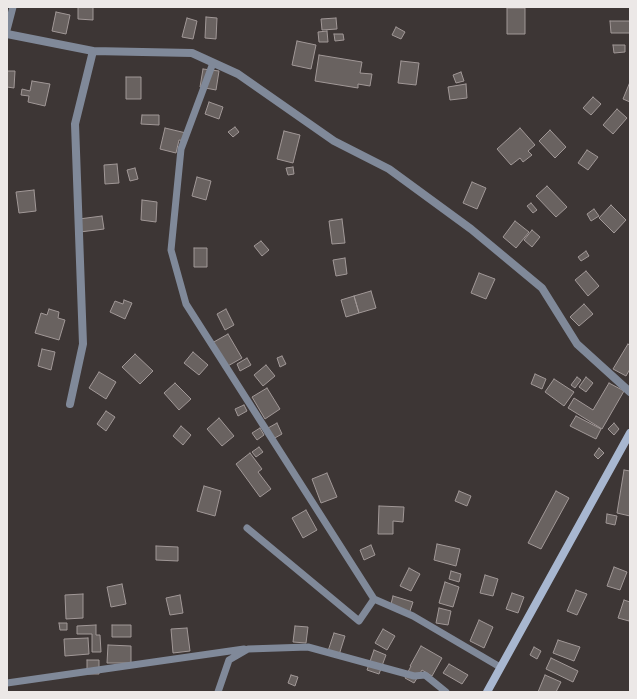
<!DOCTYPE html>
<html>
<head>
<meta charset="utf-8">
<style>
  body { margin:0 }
  #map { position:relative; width:637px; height:699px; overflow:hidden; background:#3d3635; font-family:"IBM Plex Sans",sans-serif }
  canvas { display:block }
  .frame { position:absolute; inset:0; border:8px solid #ece8e7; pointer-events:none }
</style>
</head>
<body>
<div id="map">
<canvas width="637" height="699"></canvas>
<div class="frame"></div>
</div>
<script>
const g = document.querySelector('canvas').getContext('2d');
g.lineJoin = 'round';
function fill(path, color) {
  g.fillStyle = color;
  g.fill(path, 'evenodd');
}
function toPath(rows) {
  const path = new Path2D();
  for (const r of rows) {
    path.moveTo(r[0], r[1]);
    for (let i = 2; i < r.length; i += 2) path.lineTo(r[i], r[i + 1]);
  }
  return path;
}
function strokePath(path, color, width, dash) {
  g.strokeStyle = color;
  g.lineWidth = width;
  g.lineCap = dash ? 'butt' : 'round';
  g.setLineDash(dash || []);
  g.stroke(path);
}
const building = toPath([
  [78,7,93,7,93,20,78,19,78,7],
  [507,8,525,8,525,34,507,34,507,8],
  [56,12,70,15,66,34,52,31,56,12],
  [206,17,217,18,216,39,205,38,206,17],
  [187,18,197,21,193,39,182,37,187,18],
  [336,18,337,29,322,30,321,19,336,18],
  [610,21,630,21,630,33,611,33,610,21],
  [396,27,405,32,401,39,392,35,396,27],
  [327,31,328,42,319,42,318,32,327,31],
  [334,34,343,34,344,40,335,41,334,34],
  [297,41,316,45,311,69,292,65,297,41],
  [613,45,625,45,625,52,614,53,613,45],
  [319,55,362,62,360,73,372,74,370,86,358,84,358,88,315,81,319,55],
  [401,61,419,63,416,85,398,83,401,61],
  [203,69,219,71,216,90,200,87,203,69],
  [7,71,15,71,14,88,7,87,7,71],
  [461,72,464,81,456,83,453,75,461,72],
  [126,77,141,77,141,99,126,99,126,77],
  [32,81,50,84,45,106,28,102,29,96,21,95,22,89,30,91,32,81],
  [630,82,630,102,623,99,630,82],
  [466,84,467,98,450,100,448,87,466,84],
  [593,97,601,104,591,115,583,108,593,97],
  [209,102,223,107,219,119,205,114,209,102],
  [617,109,627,118,613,134,603,125,617,109],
  [142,115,159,115,159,125,141,124,142,115],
  [235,127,239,132,233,137,228,132,235,127],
  [165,128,186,133,185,141,179,140,176,153,160,149,165,128],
  [520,128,535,145,528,151,532,155,523,162,520,158,511,165,497,149,520,128],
  [550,130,566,147,555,158,539,141,550,130],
  [284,131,300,135,293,163,277,159,284,131],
  [587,150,598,157,588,170,578,163,587,150],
  [117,164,119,183,105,184,104,165,117,164],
  [293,167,294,174,288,175,286,168,293,167],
  [135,168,138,179,130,181,127,170,135,168],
  [197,177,211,181,206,200,192,196,197,177],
  [472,182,486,188,477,209,463,203,472,182],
  [547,186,567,207,556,217,536,196,547,186],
  [34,190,36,211,19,213,16,192,34,190],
  [142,200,157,202,156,222,141,220,142,200],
  [531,203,537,210,533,213,527,206,531,203],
  [611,205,626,220,614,233,599,218,611,205],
  [594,209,599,216,591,221,587,214,594,209],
  [102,216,104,229,80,232,79,219,102,216],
  [342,219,345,243,332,244,329,221,342,219],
  [515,221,529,232,516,248,503,237,515,221],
  [532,230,540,237,532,247,524,240,532,230],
  [261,241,269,250,262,256,254,246,261,241],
  [194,248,207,248,207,267,194,267,194,248],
  [586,251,589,256,581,261,578,257,586,251],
  [345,258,347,274,336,276,333,260,345,258],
  [586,271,599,286,588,296,575,280,586,271],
  [479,273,495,279,486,299,471,293,479,273],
  [371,291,376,308,359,313,354,296,371,291],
  [354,296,359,313,346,317,341,300,354,296],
  [124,300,132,303,125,319,110,312,115,301,123,304,124,300],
  [584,304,593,314,579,326,570,317,584,304],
  [49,309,59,312,58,318,65,320,59,340,35,333,41,313,47,315,49,309],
  [226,309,234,325,225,330,217,314,226,309],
  [228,334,242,358,226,367,212,343,228,334],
  [628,344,630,346,630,369,626,376,613,369,628,344],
  [42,349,55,352,51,370,38,366,42,349],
  [193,352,208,365,199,375,184,363,193,352],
  [135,354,153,371,140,384,122,367,135,354],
  [282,356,286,364,280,367,277,358,282,356],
  [247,358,251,365,240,371,237,364,247,358],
  [266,365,275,376,263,386,254,375,266,365],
  [99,372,116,382,106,399,89,388,99,372],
  [535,374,546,379,542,389,531,384,535,374],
  [577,377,581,380,575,388,571,385,577,377],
  [586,377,593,383,586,392,579,387,586,377],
  [554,379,574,392,564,406,545,392,554,379],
  [175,383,191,399,179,410,164,393,175,383],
  [609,383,624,391,602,429,568,408,574,398,593,410,609,383],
  [267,388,280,409,265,419,252,397,267,388],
  [244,405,247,411,238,416,235,409,244,405],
  [106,411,115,417,106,431,97,424,106,411],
  [576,416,601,429,596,439,570,426,576,416],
  [219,418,234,436,222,446,207,429,219,418],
  [277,423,282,434,273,439,268,428,277,423],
  [614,423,619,429,614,435,608,429,614,423],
  [181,426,191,435,183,445,173,436,181,426],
  [260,428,264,435,257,440,252,433,260,428],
  [259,447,263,452,256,457,252,452,259,447],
  [599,448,604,453,598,459,594,455,599,448],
  [250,453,262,469,258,472,271,489,260,497,236,464,250,453],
  [624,470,630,471,630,516,617,513,624,470],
  [327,473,337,497,321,503,312,479,327,473],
  [204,486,221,491,215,516,197,511,204,486],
  [459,491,471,496,467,506,455,501,459,491],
  [556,491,569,498,541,549,528,543,556,491],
  [379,506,404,507,403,522,393,521,393,534,378,534,379,506],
  [306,510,317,530,303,538,292,518,306,510],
  [607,514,617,516,615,525,606,523,607,514],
  [437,544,460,549,456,566,434,560,437,544],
  [371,545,375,555,364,560,360,550,371,545],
  [156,546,178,547,178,561,156,560,156,546],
  [614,567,627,572,620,590,607,586,614,567],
  [409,568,420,574,411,591,400,586,409,568],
  [451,571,461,574,459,582,449,579,451,571],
  [485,575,498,579,493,596,480,593,485,575],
  [445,582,459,587,453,607,439,603,445,582],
  [122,584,126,604,111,607,107,587,122,584],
  [576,590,587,594,577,615,567,611,576,590],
  [512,593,524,597,518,613,506,609,512,593],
  [83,594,83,618,66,619,65,595,83,594],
  [180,595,183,613,170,615,166,598,180,595],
  [393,596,413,602,409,614,390,608,393,596],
  [624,600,630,602,630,617,629,621,618,618,624,600],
  [439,608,451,611,448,625,436,623,439,608],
  [479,620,493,627,484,648,470,641,479,620],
  [59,623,67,623,67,630,60,630,59,623],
  [96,625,96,635,100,635,101,652,92,652,92,634,77,634,77,626,96,625],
  [112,625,131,625,131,637,112,637,112,625],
  [295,626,308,627,306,643,293,642,295,626],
  [187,628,190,651,173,653,171,629,187,628],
  [383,629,395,636,387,650,375,643,383,629],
  [334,633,345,636,339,655,328,651,334,633],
  [88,638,89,654,65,656,64,639,88,638],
  [558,640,580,647,574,661,553,653,558,640],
  [108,645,131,646,131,663,107,663,108,645],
  [421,646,442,658,432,676,422,670,414,683,405,678,411,666,410,666,421,646],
  [534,647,541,651,537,659,530,655,534,647],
  [374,650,386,655,379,674,367,670,374,650],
  [551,658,578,671,573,682,546,669,551,658],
  [87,660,99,660,99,674,87,674,87,660],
  [449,664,468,675,462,684,443,673,449,664],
  [291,675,298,677,295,686,288,683,291,675],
  [545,675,561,682,556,692,538,692,545,675]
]);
const lane = toPath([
  [7,30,13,7],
  [213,63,181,149,171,250,186,304,374,599],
  [247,528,359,621,374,599,413,616,500,667],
  [7,683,244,649],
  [218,692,229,660,248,649,308,647,414,676,425,675,446,692]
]);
const street = toPath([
  [7,34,93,51,192,53,238,74,334,141,389,169,471,229,542,288,577,344,630,392],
  [70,404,83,344,75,124,93,51]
]);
const secondary = toPath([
  [487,692,630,433]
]);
fill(building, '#696260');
strokePath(building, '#a19897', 1);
strokePath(lane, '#808999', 7);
strokePath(street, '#808999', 8);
strokePath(secondary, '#a8b7d0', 8);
</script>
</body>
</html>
